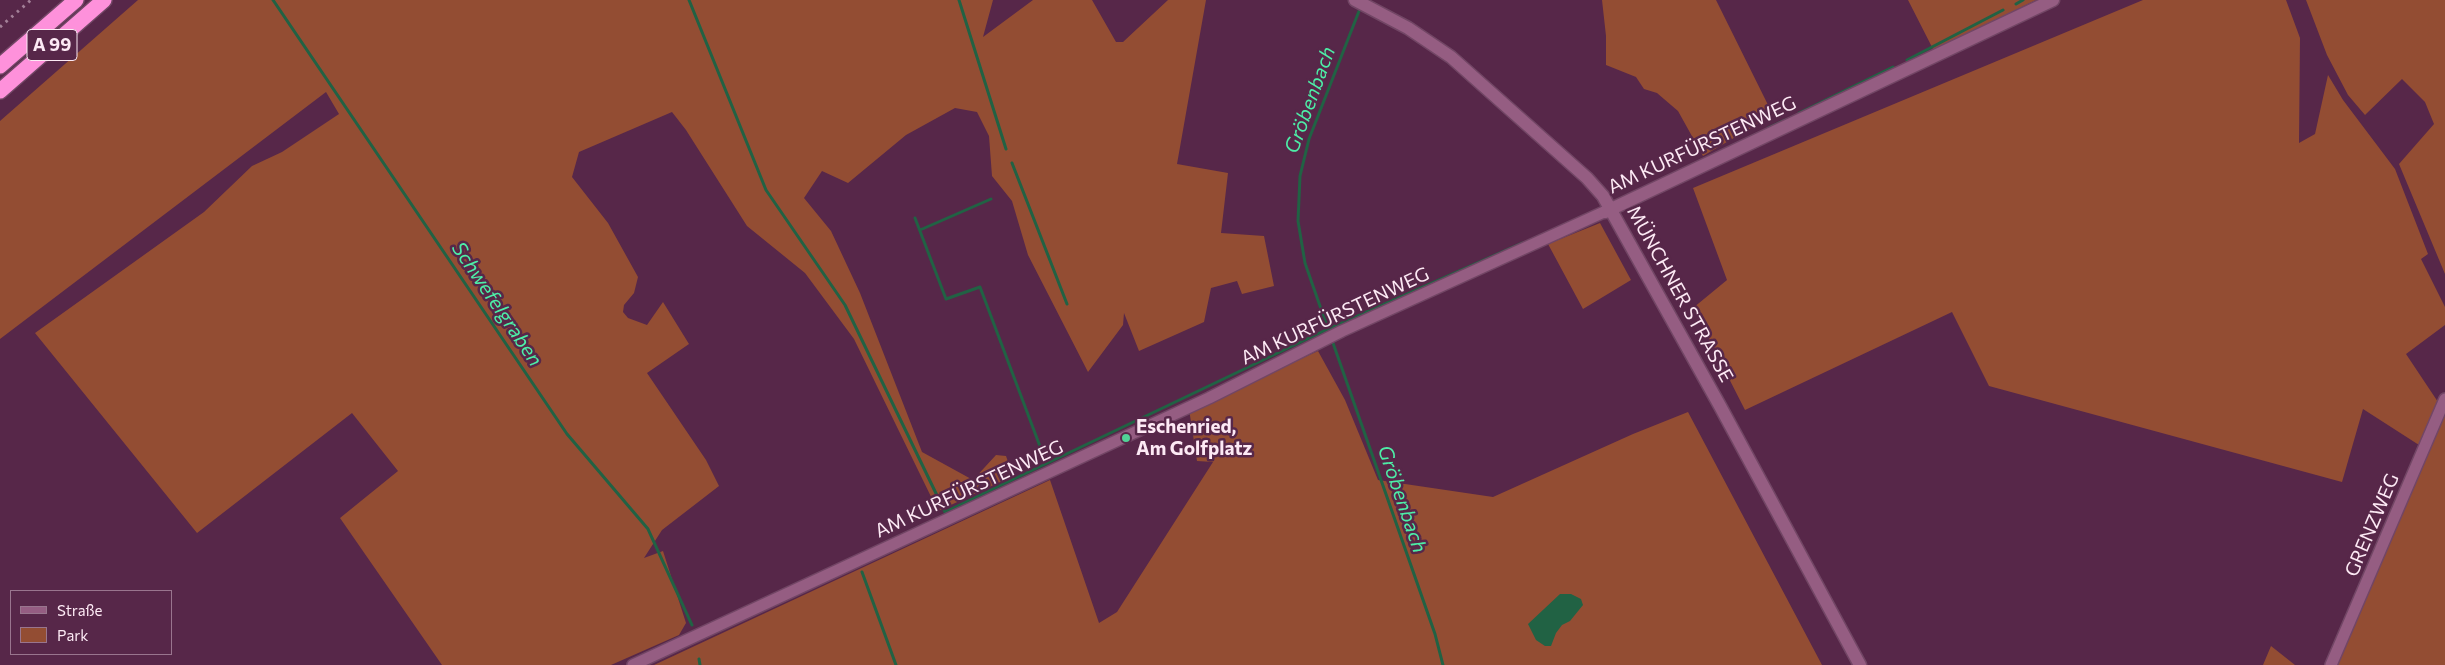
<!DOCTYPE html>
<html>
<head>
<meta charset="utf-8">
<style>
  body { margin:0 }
  #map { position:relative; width:2445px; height:665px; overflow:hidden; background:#572749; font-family:Commissioner,sans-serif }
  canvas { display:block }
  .legend { position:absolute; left:10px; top:590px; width:162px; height:65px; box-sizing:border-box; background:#572749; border:1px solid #99758e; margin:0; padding:6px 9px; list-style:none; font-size:15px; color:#fdeaf5 }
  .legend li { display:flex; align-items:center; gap:10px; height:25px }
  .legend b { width:25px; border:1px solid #99758e }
</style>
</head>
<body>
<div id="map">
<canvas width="2445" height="665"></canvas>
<ul class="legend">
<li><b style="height:6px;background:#955d82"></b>Straße</li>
<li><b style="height:14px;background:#934d33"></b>Park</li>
</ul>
</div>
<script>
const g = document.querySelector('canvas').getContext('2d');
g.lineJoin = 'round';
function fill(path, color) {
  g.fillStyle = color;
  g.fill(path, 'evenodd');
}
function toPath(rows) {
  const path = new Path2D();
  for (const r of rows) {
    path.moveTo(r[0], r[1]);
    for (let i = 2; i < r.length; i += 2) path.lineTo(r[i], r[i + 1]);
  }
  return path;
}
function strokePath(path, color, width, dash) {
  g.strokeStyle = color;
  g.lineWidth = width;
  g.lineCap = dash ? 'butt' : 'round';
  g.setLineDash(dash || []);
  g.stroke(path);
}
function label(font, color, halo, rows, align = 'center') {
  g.font = font + ' Commissioner,sans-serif';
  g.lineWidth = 5;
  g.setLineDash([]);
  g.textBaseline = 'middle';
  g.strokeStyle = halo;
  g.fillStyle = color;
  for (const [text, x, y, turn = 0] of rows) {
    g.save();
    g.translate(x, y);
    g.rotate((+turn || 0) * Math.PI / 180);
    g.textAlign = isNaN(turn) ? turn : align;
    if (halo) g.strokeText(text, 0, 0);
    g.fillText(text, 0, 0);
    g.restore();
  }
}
const green = toPath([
  [138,0,993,0,983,37,1033,0,1092,0,1116,42,1123,42,1168,0,1206,0,1177,164,1228,173,1221,233,1264,236,1274,286,1242,294,1237,281,1211,288,1204,322,1139,351,1124,313,1123,325,1088,372,1028,255,1012,201,992,176,989,136,977,112,955,108,906,135,848,183,822,171,804,198,831,231,860,293,922,452,973,480,996,455,1006,456,1013,476,938,511,854,339,805,273,747,226,686,130,672,112,579,152,572,177,608,223,638,277,634,293,624,305,623,312,628,318,647,325,663,302,689,344,647,373,706,460,719,486,662,530,644,558,663,551,686,623,679,635,611,665,442,665,340,518,398,471,352,413,197,533,35,333,204,212,252,166,282,152,339,114,326,92,0,339,0,121],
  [1602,0,1716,0,1773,115,1703,156,1678,111,1657,93,1644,89,1636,77,1606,65,1606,36],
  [1908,0,2036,0,1934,51],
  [2143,0,2286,0,2300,38,2299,143,2315,134,2328,75,2343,100,2395,169,2428,254,2421,259,2445,307,2445,325,2406,354,2438,402,2419,445,2363,409,2342,482,1989,386,1952,312,1745,410,1693,308,1727,280,1693,188],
  [2306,0,2445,0,2445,274,2399,164,2434,124,2425,102,2402,79,2365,115,2348,95,2327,55],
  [1600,223,1631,280,1583,309,1548,244],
  [1318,351,1345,400,1378,480,1493,497,1633,434,1688,412,1822,665,654,665,1050,480,1099,623,1117,612,1213,462,1197,461,1189,409],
  [2445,411,2445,665,2336,665],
  [2271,646,2295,665,2263,665]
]);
const water = toPath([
  [1560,594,1571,594,1581,599,1583,605,1570,621,1562,625,1556,633,1551,646,1545,646,1536,640,1528,624]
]);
const stream = toPath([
  [273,0,567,434,648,529,692,625],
  [689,0,766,190,845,305,945,512,1328,329,1522,243],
  [959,0,1006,149],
  [2016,4,2023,0],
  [1907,60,2003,10],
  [1799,113,1893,67],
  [1768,128,1785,120],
  [1012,163,1067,304],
  [915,218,946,299,980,287,1041,449,1057,456,1063,455],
  [920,230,991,199],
  [1328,329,1305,263,1298,221,1300,176,1309,139,1361,6],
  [1333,343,1435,634,1443,665],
  [862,572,896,665],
  [699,659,700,665]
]);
const minor = toPath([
  [633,665,1209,398,1342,331,1604,212],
  [2331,665,2445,399]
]);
const tertiary = toPath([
  [1355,0,1408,28,1451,57,1587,178,1603,196,1720,406,1860,665],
  [1605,212,2053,0]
]);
const motorway = toPath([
  [0,66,76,0],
  [0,91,104,0]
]);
const rail = toPath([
  [0,27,31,0]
]);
const markers = [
  [1126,438,5,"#51d397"]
];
const shields = [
  [52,45,50]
];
const shieldNames = [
  ["A 99",52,45]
];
const streetNames = [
  ["AM KURFÜRSTENWEG",1702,145,-25],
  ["MÜNCHNER STRASSE",1680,294,61],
  ["AM KURFÜRSTENWEG",1335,316,-25],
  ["AM KURFÜRSTENWEG",969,489,-25],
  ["GRENZWEG",2372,525,-67]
];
const poiNames = [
  ["Eschenried,",1136,427],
  ["Am Golfplatz",1136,449]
];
const waterNames = [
  ["Gröbenbach",1310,100,-70],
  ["Schwefelgraben",497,304,56],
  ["Gröbenbach",1402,499,71]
];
fill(green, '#934d33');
fill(water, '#216244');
strokePath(stream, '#216244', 3);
strokePath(minor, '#724665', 14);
strokePath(tertiary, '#724665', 15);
strokePath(motorway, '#724665', 18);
strokePath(minor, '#955d82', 11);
strokePath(tertiary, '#955d82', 12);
strokePath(motorway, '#fe91db', 15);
strokePath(rail, '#a38098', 3, [2.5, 5]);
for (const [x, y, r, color] of markers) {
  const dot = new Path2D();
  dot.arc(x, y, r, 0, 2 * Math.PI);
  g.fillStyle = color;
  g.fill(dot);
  strokePath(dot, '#572749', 2);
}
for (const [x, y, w] of shields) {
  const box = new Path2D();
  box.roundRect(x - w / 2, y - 15.5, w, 31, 4);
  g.fillStyle = '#572749';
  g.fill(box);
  strokePath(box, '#fdeaf5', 1);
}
label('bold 18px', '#fdeaf5', null, shieldNames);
label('19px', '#fdeaf5', '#572749', streetNames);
label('bold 19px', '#fdeaf5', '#572749', poiNames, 'left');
label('italic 20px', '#4deea7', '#572749', waterNames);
</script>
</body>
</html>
